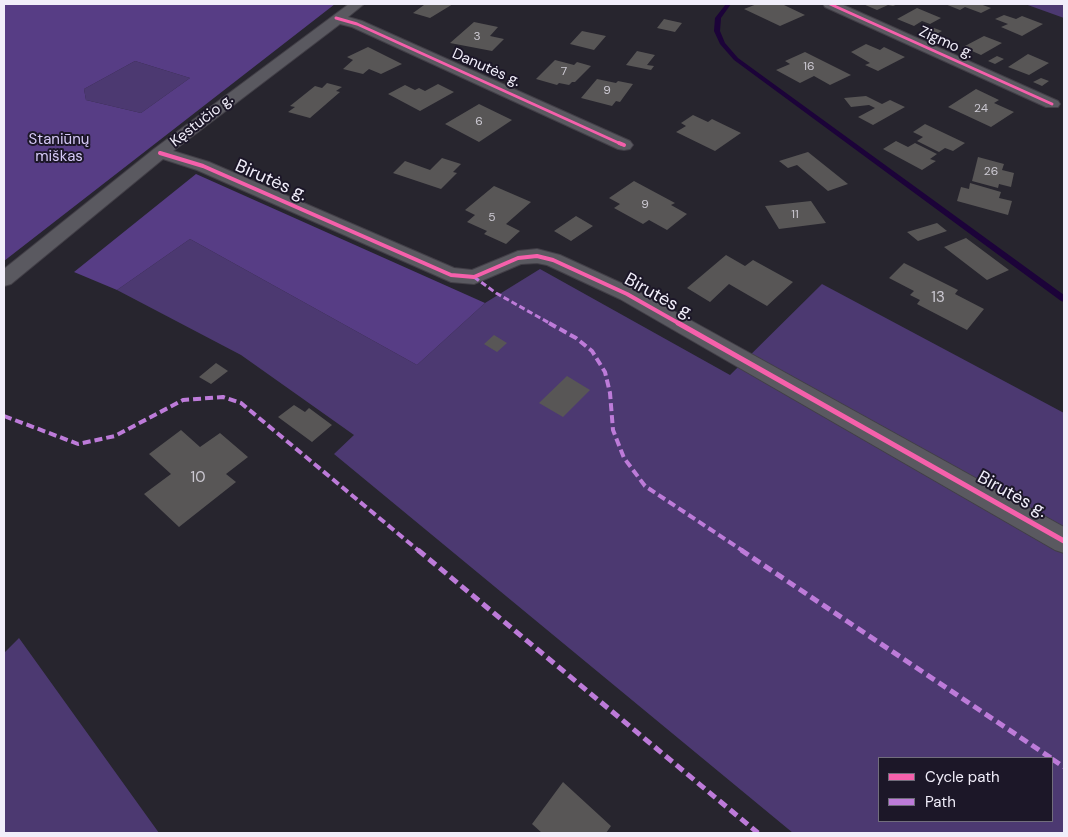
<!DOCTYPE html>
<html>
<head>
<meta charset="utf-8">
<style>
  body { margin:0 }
  #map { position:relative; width:1068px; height:837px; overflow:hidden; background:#27252e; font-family:"DM Sans",sans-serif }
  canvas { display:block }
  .frame { position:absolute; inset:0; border:5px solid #f1eefa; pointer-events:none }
  .legend { position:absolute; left:878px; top:757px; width:175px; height:65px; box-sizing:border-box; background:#1c1728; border:1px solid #716d7c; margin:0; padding:6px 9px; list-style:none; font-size:15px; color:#f1eefa }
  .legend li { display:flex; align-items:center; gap:10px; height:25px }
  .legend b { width:25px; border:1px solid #716d7c }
</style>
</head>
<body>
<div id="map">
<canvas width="1068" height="837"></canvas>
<div class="frame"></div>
<ul class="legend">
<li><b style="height:6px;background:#f560ab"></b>Cycle path</li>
<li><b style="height:6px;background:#bd7bd9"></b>Path</li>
</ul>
</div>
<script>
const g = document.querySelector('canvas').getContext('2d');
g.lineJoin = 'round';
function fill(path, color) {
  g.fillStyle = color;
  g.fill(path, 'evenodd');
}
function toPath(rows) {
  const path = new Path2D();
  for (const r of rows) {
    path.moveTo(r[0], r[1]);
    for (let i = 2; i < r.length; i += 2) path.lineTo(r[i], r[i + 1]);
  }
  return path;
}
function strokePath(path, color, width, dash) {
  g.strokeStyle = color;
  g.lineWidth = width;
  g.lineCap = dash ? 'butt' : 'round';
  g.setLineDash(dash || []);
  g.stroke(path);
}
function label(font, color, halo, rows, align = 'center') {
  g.font = font + ' "DM Sans",sans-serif';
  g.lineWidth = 4;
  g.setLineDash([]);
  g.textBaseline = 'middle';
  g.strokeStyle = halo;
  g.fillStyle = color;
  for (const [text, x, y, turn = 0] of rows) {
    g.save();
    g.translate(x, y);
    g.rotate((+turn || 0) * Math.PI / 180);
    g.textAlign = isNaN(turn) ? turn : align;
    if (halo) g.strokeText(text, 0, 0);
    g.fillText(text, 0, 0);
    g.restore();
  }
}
const green = toPath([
  [1025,4,1064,4,1064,18],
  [135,61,190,78,141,113,86,100,84,89],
  [190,239,417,365,485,303,540,269,730,375,822,284,1064,413,1064,833,793,833,334,454,354,435,241,355,117,290],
  [879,758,1052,758,1052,821,879,821],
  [19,638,159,833,4,833,4,653]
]);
const forest = toPath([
  [4,4,335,4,4,261],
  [135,61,190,78,141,113,86,100,84,89],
  [196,174,485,303,417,365,190,239,117,290,74,272]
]);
const stream = toPath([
  [726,4,731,4,721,18,720,31,725,43,738,58,1064,295,1064,302,1061,301,734,60,720,44,714,31,715,18,726,4]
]);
const building = toPath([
  [421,4,453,4,430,18,413,13,424,5],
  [757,4,788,4,784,5,805,15,780,26,744,9],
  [863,4,898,4,893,6,888,5,877,10],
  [945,4,980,4,991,8,981,13,965,7,960,10],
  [917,8,941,18,930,24,922,21,914,26,897,19],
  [1004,15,1016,19,1022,16,1043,24,1022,36,1001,27,1008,24,995,19],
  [664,19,682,23,675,32,657,28],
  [474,22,498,27,490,36,504,39,492,51,450,43],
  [934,28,942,31,933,36,925,33],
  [582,31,606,36,594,50,570,44],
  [984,36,1002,43,981,55,963,47],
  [866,44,880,50,884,47,905,57,878,71,865,65,870,63,851,52],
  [368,47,402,64,381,74,369,69,363,74,343,69,353,60,347,57],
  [637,51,655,55,647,65,654,66,651,70,626,65],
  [805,52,851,75,830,85,814,76,800,83,776,70,790,64,785,61],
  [1028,54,1049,63,1029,75,1008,67],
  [997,56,1004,59,995,64,988,61],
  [555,60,574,65,577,62,591,66,575,82,572,82,569,85,559,83,557,85,536,79],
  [1041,78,1049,81,1042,86,1033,82],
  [597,79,616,83,618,81,633,84,620,102,616,101,612,106,581,98],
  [327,83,342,87,336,91,340,92,310,118,288,112,295,107,290,106,315,86,322,88],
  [438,84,454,92,420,111,388,94,405,85,415,90,419,88,425,91],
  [976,89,999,100,994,103,1014,112,991,127,948,107],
  [866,96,882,104,890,100,905,107,873,125,858,117,875,108,869,105,851,107,844,98],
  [479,104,512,120,479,142,445,124],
  [693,115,708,122,712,119,741,133,715,151,676,132,686,126,681,123],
  [925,124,965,143,953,151,945,148,939,152,917,141,923,137,913,132],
  [896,141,908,147,915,143,937,154,930,159,936,161,922,170,883,149],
  [808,152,848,184,828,191,797,165,788,168,779,161],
  [978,157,1004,164,1002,170,1014,173,1011,187,999,184,998,188,972,181],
  [442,158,461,164,453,172,457,173,441,189,393,173,405,161,430,170],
  [634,181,675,203,671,205,687,214,667,230,649,220,643,224,614,208,620,204,609,198],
  [970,183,1001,192,999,198,1012,201,1008,215,957,201,961,187,969,189],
  [494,186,531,202,506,224,520,231,506,244,484,234,487,231,467,222,475,215,465,210],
  [811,201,826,223,779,229,765,206],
  [576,216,593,226,571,241,554,231],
  [937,223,947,231,918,241,907,232],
  [966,238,1009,270,987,280,944,247],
  [726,255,745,266,753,260,793,282,767,306,729,284,710,302,687,288],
  [904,263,958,290,955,294,984,309,967,330,917,304,920,300,910,295,914,291,889,278],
  [494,335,507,343,497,352,484,344],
  [216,363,228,371,211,384,199,377],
  [567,376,590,390,563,417,539,403],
  [294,405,305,412,309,408,332,425,312,442,278,417],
  [181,430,200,447,220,433,248,457,226,474,236,482,179,527,144,494,171,474,149,454],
  [563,782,611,826,606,833,542,833,532,824]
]);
const minor = toPath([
  [349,4,364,4,348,17,362,21,630,141,633,145,630,149,624,150,618,149,352,27,340,24,173,151,209,162,454,268,472,270,518,251,537,249,560,255,634,289,1064,527,1064,553,1055,550,620,299,547,265,537,263,521,264,474,284,451,282,197,170,163,159,11,284,4,286,4,269,154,149,349,4],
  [823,4,841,4,1058,101,1060,104,1058,107,1046,107,825,7,823,4]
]);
const quietFar2 = toPath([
  [474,277,496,293,551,324]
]);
const quietFar1 = toPath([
  [549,323,576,338,592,351,605,372,610,393,613,430,624,458,645,486,743,551],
  [4,416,78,444,115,436,183,400,223,397,241,403,419,551]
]);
const quiet = toPath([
  [418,550,758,833],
  [741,550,1051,758],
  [1052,759,1064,767]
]);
const cyclewayFar2 = toPath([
  [830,4,1052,104],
  [336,18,357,24,621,144]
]);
const cyclewayFar1 = toPath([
  [619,143,624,145],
  [160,153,203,166,451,275,474,277,518,258,537,256,553,260,627,294,680,324]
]);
const cycleway = toPath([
  [678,323,1064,541]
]);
const farNumbernames = [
  ["3",477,37],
  ["16",809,67],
  ["7",564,72],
  ["9",607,91],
  ["24",981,109],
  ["6",479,122],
  ["26",991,172],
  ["9",645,205],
  ["11",795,215],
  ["5",492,218]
];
const farStreetnames = [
  ["Zigmo g.",946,43,24],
  ["Danutės g.",486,68,24],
  ["Kęstučio g.",202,121,-38]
];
const farParknames = [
  ["Staniūnų",59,140],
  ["miškas",59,157]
];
const numberNames = [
  ["13",938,298],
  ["10",198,478]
];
const streetNames = [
  ["Birutės g.",271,181,24],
  ["Birutės g.",659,297,29],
  ["Birutės g.",1012,495,29]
];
fill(green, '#4c3971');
fill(forest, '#573d85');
fill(stream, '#1c0339');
fill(building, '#585656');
strokePath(minor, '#423f47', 2);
fill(minor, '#5a5960');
strokePath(quietFar2, '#bd7bd9', 3, [6, 3]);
strokePath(quietFar1, '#bd7bd9', 4, [8, 4]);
strokePath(quiet, '#bd7bd9', 5, [9, 5]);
strokePath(cyclewayFar2, '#f560ab', 3);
strokePath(cyclewayFar1, '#f560ab', 4);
strokePath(cycleway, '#f560ab', 5);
label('12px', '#cbc8d1', null, farNumbernames);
label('15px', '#f1eefa', '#1c1728', farStreetnames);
label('15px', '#d5c9f6', '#1c1728', farParknames);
label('15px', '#cbc8d1', null, numberNames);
label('18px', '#f1eefa', '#1c1728', streetNames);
</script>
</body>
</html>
